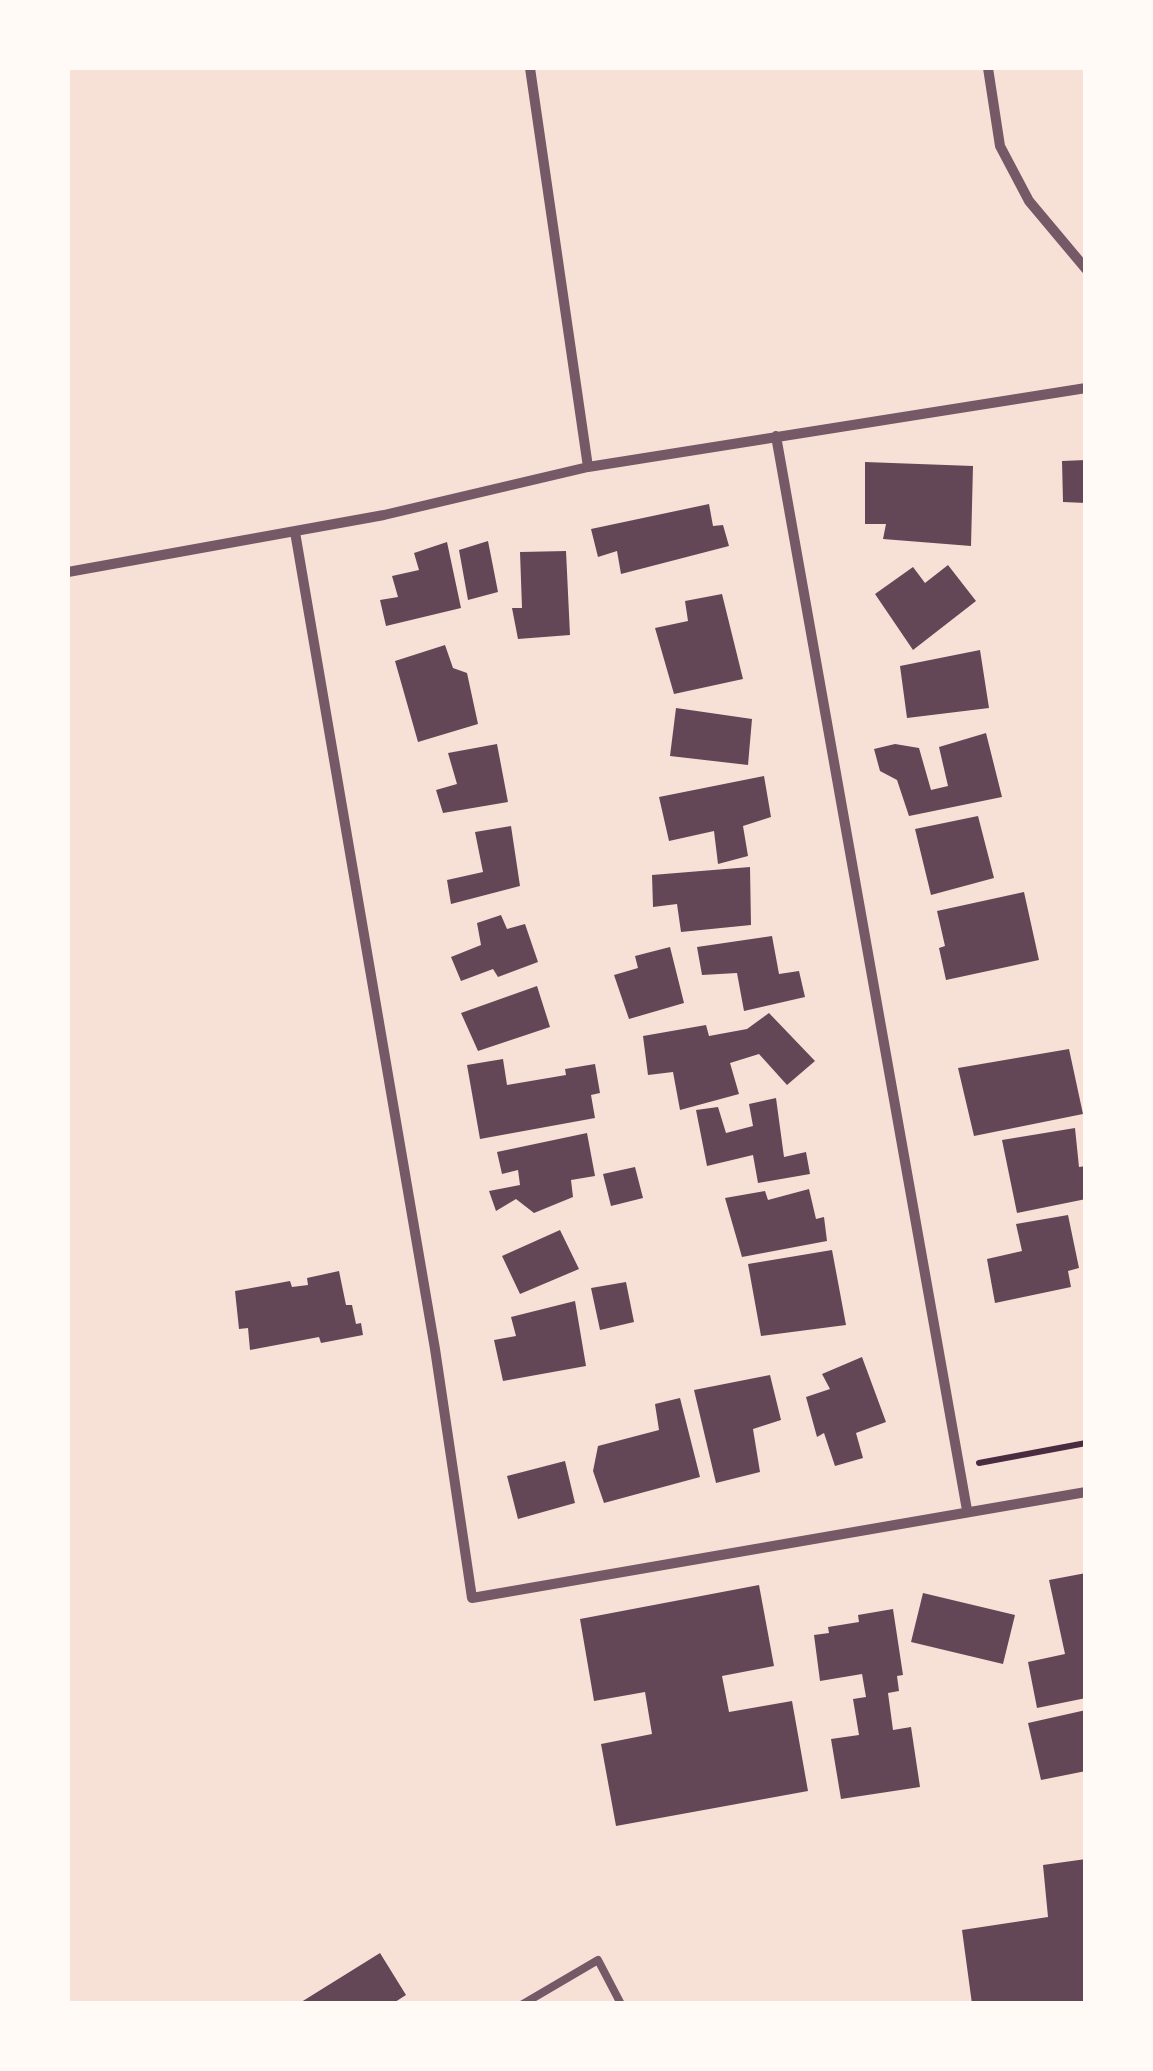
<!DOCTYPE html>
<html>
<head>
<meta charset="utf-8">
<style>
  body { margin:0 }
  #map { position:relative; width:1153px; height:2071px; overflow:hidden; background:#f7e1d7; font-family:"Exo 2",sans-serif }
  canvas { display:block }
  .frame { position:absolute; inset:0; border:70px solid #fffaf5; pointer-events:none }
</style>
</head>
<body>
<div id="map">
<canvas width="1153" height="2071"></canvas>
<div class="frame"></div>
</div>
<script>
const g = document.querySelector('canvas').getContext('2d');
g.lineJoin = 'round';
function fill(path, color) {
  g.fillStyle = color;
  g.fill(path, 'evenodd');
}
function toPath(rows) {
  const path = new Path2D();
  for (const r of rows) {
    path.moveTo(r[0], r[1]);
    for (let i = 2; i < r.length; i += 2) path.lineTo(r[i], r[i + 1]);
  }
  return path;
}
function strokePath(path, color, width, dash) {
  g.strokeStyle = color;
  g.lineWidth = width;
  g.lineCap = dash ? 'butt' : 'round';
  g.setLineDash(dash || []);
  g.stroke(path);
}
const building = toPath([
  [1086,460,1086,503,1063,502,1062,461],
  [865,462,973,466,971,546,883,539,886,524,865,524],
  [709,504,713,526,723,525,729,546,621,574,617,551,598,557,591,529],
  [488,541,498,592,468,600,459,550],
  [447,542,461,608,386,626,380,600,398,597,392,576,419,570,414,553],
  [566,551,570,635,518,639,512,608,522,608,520,552],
  [948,565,976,601,913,650,875,594,913,567,925,583],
  [722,594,743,679,674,694,655,628,688,621,685,601],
  [445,645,453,668,467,673,478,724,418,742,395,661],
  [980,650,989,708,907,718,900,666],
  [676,708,752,719,748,765,670,756],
  [986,733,1002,797,909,816,897,780,880,771,874,749,895,744,919,748,931,790,948,786,939,747],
  [497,744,508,802,443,813,436,790,457,784,448,753],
  [764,776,771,817,743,826,748,856,718,864,714,831,669,841,659,797],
  [978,816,994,878,931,895,915,829],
  [511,826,520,886,451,904,447,880,483,872,475,832],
  [750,867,751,925,681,932,677,904,653,907,652,875],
  [1024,892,1039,960,946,980,939,948,945,946,937,911],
  [501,915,507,929,525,924,538,962,498,977,493,969,461,981,451,957,481,945,477,923],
  [772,936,779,974,799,971,805,997,744,1011,737,973,702,975,697,947],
  [670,947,684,1003,629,1019,614,975,638,968,635,956],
  [537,986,550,1027,478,1051,461,1013],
  [769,1013,815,1061,787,1085,759,1054,730,1063,739,1094,680,1110,673,1072,648,1075,643,1036,706,1025,709,1036,747,1029],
  [1069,1049,1083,1114,974,1136,958,1068],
  [503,1059,507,1085,566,1075,565,1069,595,1064,600,1093,591,1095,595,1118,480,1139,467,1065],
  [776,1098,784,1157,806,1152,810,1174,758,1183,753,1155,707,1166,696,1110,718,1107,726,1133,753,1126,749,1104],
  [1075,1128,1079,1167,1086,1166,1086,1199,1017,1213,1002,1140],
  [587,1133,595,1176,571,1180,573,1197,534,1213,516,1199,496,1211,489,1191,520,1185,518,1170,502,1174,497,1152],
  [635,1167,643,1198,611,1206,603,1174],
  [809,1189,816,1219,824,1217,827,1241,742,1257,725,1198,765,1191,768,1200],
  [1068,1215,1079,1268,1068,1271,1071,1287,995,1303,987,1259,1022,1251,1016,1224],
  [560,1230,579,1269,520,1294,502,1256],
  [832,1250,846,1325,761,1336,748,1264],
  [339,1271,346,1305,352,1305,356,1324,361,1323,363,1335,321,1343,319,1337,250,1350,248,1328,239,1329,235,1291,290,1281,292,1287,308,1285,307,1278],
  [626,1282,634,1322,600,1330,591,1288],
  [575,1301,586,1366,503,1381,494,1340,516,1336,511,1317],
  [862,1357,886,1422,856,1433,863,1458,835,1466,824,1433,817,1437,806,1397,830,1389,822,1374],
  [770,1375,781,1420,753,1429,760,1472,716,1483,694,1390],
  [680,1398,700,1477,604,1503,593,1471,598,1446,659,1430,655,1404],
  [565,1461,575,1503,518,1519,507,1476],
  [1086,1573,1086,1698,1037,1708,1028,1662,1065,1654,1049,1580],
  [759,1585,774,1666,722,1676,729,1712,792,1701,808,1791,616,1826,601,1744,652,1734,645,1692,594,1701,580,1619],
  [923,1593,1015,1615,1003,1664,911,1642],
  [893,1609,903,1675,897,1676,899,1691,888,1693,893,1730,911,1727,920,1787,841,1799,831,1739,859,1735,853,1699,866,1697,862,1674,820,1681,814,1635,829,1633,828,1627,859,1622,858,1615],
  [1086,1710,1086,1771,1041,1780,1028,1723],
  [1086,1859,1086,2004,972,2004,962,1930,1048,1917,1043,1865],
  [380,1953,406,1995,392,2004,298,2004]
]);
const path = toPath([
  [979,1463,1086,1443]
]);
const service = toPath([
  [523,2004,598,1960,621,2004]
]);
const minor = toPath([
  [530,68,588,467],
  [988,68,1000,146,1029,201,1086,269],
  [776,436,967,1510],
  [295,532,435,1349,472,1598,1086,1492],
  [68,572,384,515,588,467,1086,388]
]);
fill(building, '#644757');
strokePath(path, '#4a2c40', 6);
strokePath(service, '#755966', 8);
strokePath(minor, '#755966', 10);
</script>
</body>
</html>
